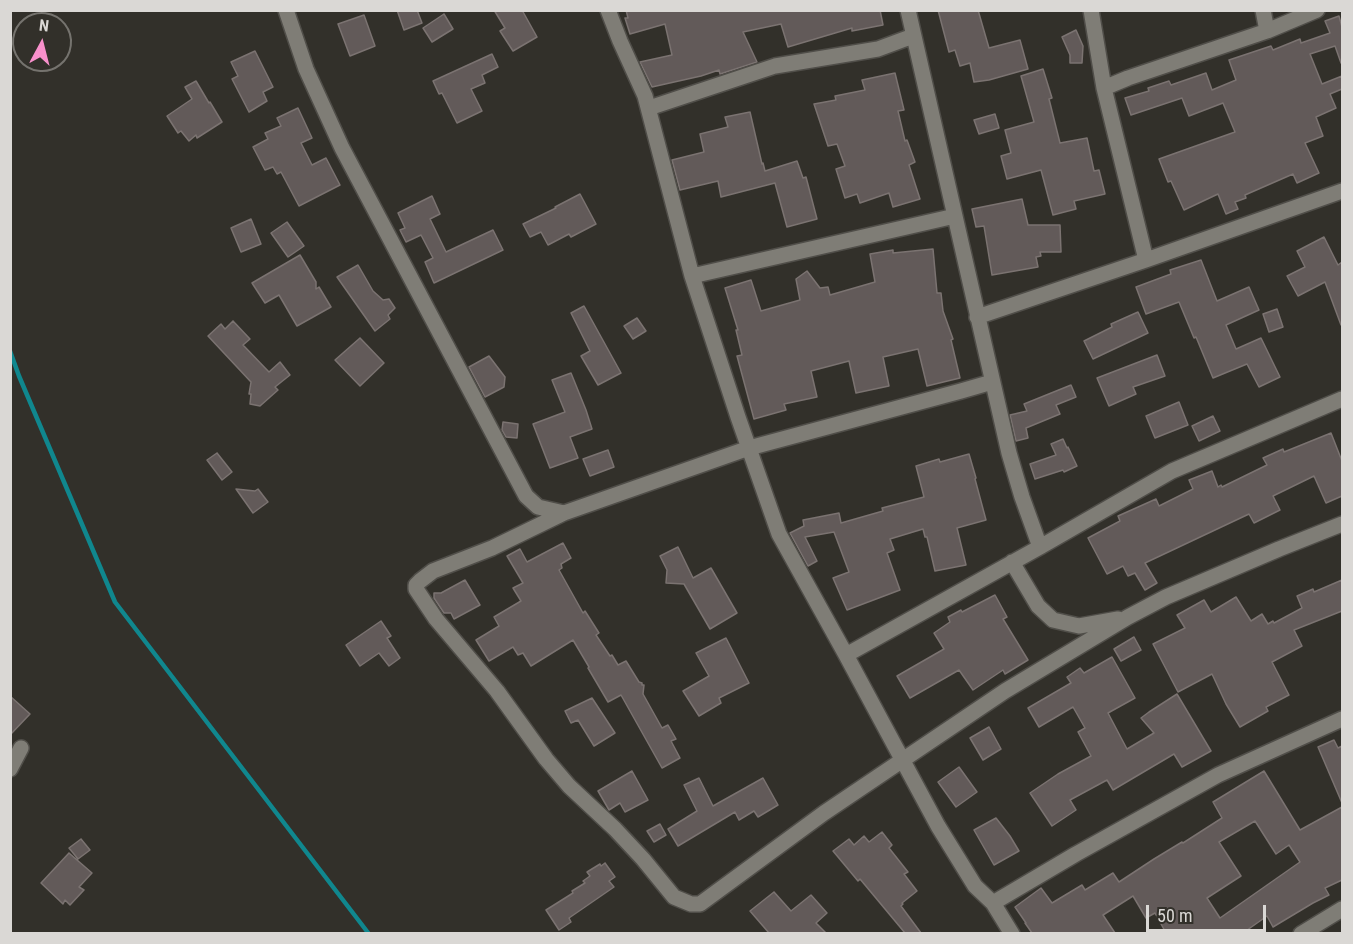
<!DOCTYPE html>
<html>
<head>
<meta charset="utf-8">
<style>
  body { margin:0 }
  #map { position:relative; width:1353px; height:944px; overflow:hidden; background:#32302a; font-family:"Roboto Condensed",sans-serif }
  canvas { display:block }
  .frame { position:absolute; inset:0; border:12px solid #dad8d5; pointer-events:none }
  .north { position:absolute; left:12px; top:12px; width:60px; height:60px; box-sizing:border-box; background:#32302a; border:2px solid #75736e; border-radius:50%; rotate:7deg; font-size:16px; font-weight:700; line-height:24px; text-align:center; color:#dad8d5 }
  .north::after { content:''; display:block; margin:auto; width:21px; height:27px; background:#f890cb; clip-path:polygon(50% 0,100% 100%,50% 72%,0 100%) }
  .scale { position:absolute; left:1146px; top:905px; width:120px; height:27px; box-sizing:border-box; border:3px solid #dad8d5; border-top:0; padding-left:8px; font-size:18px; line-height:21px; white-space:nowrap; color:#dad8d5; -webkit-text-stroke:4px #32302a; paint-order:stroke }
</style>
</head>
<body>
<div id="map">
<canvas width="1353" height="944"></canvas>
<div class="frame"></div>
<div class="north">N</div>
<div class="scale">50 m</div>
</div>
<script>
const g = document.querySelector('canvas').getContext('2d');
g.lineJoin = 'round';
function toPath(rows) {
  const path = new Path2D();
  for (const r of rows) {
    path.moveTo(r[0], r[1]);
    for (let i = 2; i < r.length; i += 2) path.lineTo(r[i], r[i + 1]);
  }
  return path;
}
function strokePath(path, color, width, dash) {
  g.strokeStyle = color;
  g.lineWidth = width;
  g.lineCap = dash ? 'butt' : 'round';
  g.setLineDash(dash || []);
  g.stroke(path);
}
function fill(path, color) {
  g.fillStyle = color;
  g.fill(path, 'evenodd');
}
const stream = toPath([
  [10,351,19,376,115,602,369,934]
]);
const building = toPath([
  [397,10,417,10,422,23,404,30,397,10],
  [494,10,522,10,537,37,513,51,500,31,505,28,494,10],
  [626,10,880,10,883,25,852,31,852,28,788,47,781,24,743,32,757,62,720,74,719,70,701,76,652,87,640,62,672,55,665,24,630,34,625,18,628,18,626,10],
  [938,10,978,10,989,48,1020,40,1028,69,989,80,974,82,970,63,960,66,955,50,949,52,938,10],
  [444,14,453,29,432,42,423,28,444,14],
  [364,15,375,46,350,56,338,24,364,15],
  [1339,16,1342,27,1342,63,1341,63,1335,46,1310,54,1322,84,1342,76,1342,89,1330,94,1336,108,1316,117,1323,136,1305,143,1319,173,1297,183,1293,174,1245,195,1246,198,1235,202,1238,209,1226,214,1218,194,1184,210,1171,181,1168,182,1159,159,1235,132,1223,103,1189,116,1182,98,1131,115,1125,98,1149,91,1148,88,1169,81,1171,85,1206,73,1212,90,1236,80,1229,60,1271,46,1273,50,1300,39,1301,43,1330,33,1325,21,1339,16],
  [1076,30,1083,46,1082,63,1070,63,1070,55,1062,37,1076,30],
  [255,51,273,87,263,92,267,101,249,112,232,79,238,76,231,62,255,51],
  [492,54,498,67,482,75,485,83,471,89,482,111,457,123,442,93,439,94,433,81,492,54],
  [1043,69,1052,98,1049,99,1060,143,1087,138,1094,171,1099,170,1105,194,1074,201,1076,209,1053,215,1041,170,1007,179,1001,156,1011,153,1005,130,1034,122,1021,76,1043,69],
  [895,73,904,110,898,111,905,141,907,140,915,162,909,165,920,199,893,207,889,193,860,203,857,194,845,198,836,169,845,166,837,144,828,146,814,104,836,100,835,96,865,90,862,80,895,73],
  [196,81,209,103,210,102,222,122,197,138,196,135,189,141,181,131,178,133,167,116,192,99,185,87,196,81],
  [298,108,312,138,301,143,312,165,326,158,340,185,299,206,281,172,277,174,273,167,265,170,253,147,268,139,265,133,281,126,277,118,298,108],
  [750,112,762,164,763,163,765,171,797,161,803,178,806,177,817,219,787,227,775,183,721,197,718,181,680,190,672,160,704,152,700,134,728,127,725,117,750,112],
  [995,114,999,128,979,134,974,120,995,114],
  [580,194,596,224,571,237,569,234,548,245,541,232,530,237,523,224,556,208,555,207,580,194],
  [432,196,440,214,430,219,446,252,493,230,503,250,434,283,425,262,433,258,421,235,406,242,400,230,405,228,398,213,432,196],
  [1022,199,1028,225,1060,225,1061,252,1040,252,1041,256,1036,257,1038,267,992,275,984,226,976,227,972,209,1022,199],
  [251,219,261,244,241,252,231,228,251,219],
  [287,222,304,246,288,257,271,233,287,222],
  [1324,237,1338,265,1342,262,1342,325,1341,325,1325,282,1298,296,1287,276,1305,267,1297,251,1324,237],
  [933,249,937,293,941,293,943,311,953,339,951,340,960,378,927,386,918,349,883,357,889,386,856,393,849,361,811,371,817,397,784,404,786,410,754,419,737,356,742,355,736,330,738,330,725,288,751,280,761,311,800,300,796,279,807,271,820,288,828,287,830,295,875,282,870,254,893,250,893,253,933,249],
  [300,255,316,282,316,289,319,287,331,307,297,326,279,295,265,303,252,283,300,255],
  [1201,260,1217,301,1249,287,1259,310,1226,325,1236,349,1261,338,1280,377,1259,387,1247,364,1213,378,1196,337,1194,338,1179,302,1146,314,1136,287,1171,274,1170,270,1201,260],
  [358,265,373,291,383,300,389,299,395,308,388,315,390,319,375,331,337,277,358,265],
  [584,306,621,373,598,385,581,356,590,351,571,313,584,306],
  [1277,309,1283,327,1269,332,1263,314,1277,309],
  [1138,312,1148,333,1093,359,1084,341,1112,327,1111,324,1138,312],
  [637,318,646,331,633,339,624,326,637,318],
  [233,321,250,339,243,345,269,372,280,362,290,375,275,387,278,390,260,406,250,404,251,394,249,394,251,382,208,336,221,324,225,329,233,321],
  [360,338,384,363,360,386,335,360,360,338],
  [1157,355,1165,376,1133,387,1136,394,1109,406,1097,378,1157,355],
  [489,356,505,377,504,387,485,397,469,367,489,356],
  [571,373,586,410,592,429,570,437,578,458,550,468,533,424,565,412,552,380,571,373],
  [1071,385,1076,397,1056,405,1060,414,1026,428,1028,438,1016,441,1010,415,1027,411,1024,404,1071,385],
  [1179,402,1188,425,1155,438,1146,416,1179,402],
  [1213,416,1220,431,1199,441,1192,426,1213,416],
  [503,422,518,424,517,438,506,437,502,430,503,422],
  [1331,433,1342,461,1342,496,1326,503,1314,476,1273,496,1280,510,1254,523,1249,514,1145,563,1157,583,1145,590,1135,573,1128,576,1123,566,1107,574,1088,538,1120,521,1118,516,1156,499,1159,506,1193,489,1189,480,1212,471,1218,487,1221,485,1222,487,1267,465,1263,458,1283,449,1284,452,1331,433],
  [1063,439,1067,448,1068,447,1077,466,1064,472,1063,470,1035,479,1030,464,1056,455,1051,444,1063,439],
  [608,450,614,467,590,476,583,459,608,450],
  [217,453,232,472,222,480,207,460,217,453],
  [969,454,976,478,975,479,986,520,957,528,966,565,935,571,927,537,925,537,923,529,890,539,894,550,887,553,900,590,847,610,833,578,849,572,834,532,805,537,817,561,808,566,790,533,804,526,803,520,839,513,841,523,883,511,882,508,924,497,916,466,939,459,940,462,969,454],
  [236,489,255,491,258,489,268,502,253,513,236,489],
  [563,543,571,558,561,564,562,568,559,570,583,613,585,611,599,633,596,635,610,656,612,655,618,665,626,661,639,682,642,683,642,685,644,685,643,694,662,728,668,725,676,739,671,741,680,758,662,768,621,695,608,702,588,668,589,667,573,640,531,666,523,653,518,655,513,647,489,661,476,640,499,626,494,617,521,601,513,588,523,583,507,556,520,549,527,562,563,543],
  [678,547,693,578,711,568,737,613,710,629,684,584,666,583,667,570,660,556,678,547],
  [465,580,480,605,454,619,451,613,444,613,434,598,434,593,441,593,465,580],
  [1342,580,1342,611,1294,630,1302,646,1272,662,1289,695,1266,707,1268,711,1240,727,1226,704,1212,674,1178,692,1153,644,1185,628,1177,615,1204,600,1211,612,1236,597,1251,621,1262,614,1268,624,1273,621,1274,623,1302,608,1297,596,1313,589,1314,592,1342,580],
  [995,595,1007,617,1003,619,1028,660,1005,674,1003,670,973,690,959,670,910,698,897,676,944,649,934,633,950,622,948,617,961,610,962,612,995,595],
  [381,621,391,636,387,638,400,658,389,666,379,653,360,666,346,645,381,621],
  [1134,637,1141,650,1121,661,1114,649,1134,637],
  [726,638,749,683,719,698,721,703,699,716,683,691,709,676,696,653,726,638],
  [1112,657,1135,698,1108,713,1127,749,1154,733,1141,718,1149,712,1177,694,1211,751,1182,767,1174,754,1113,790,1107,780,1070,800,1076,810,1052,826,1030,793,1058,774,1091,756,1078,732,1085,728,1073,707,1039,727,1028,708,1071,683,1067,677,1080,668,1084,673,1112,657],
  [10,696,30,714,10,735,10,696],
  [592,698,615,733,594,746,578,720,571,723,565,711,592,698],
  [989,727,1001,749,983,760,970,738,989,727],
  [1334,740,1338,748,1342,746,1342,803,1318,747,1334,740],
  [959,767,977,792,956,807,938,782,959,767],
  [632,771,648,800,625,812,620,803,609,810,598,791,632,771],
  [1264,771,1300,830,1342,807,1342,880,1325,888,1329,895,1313,903,1273,927,1267,916,1243,933,1166,933,1155,913,1146,918,1133,896,1103,915,1115,933,1032,933,1025,923,1026,923,1015,907,1041,888,1052,903,1082,885,1085,890,1113,873,1119,882,1154,859,1182,842,1183,843,1222,818,1213,802,1264,771],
  [1255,821,1276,854,1289,845,1300,862,1220,918,1207,898,1241,876,1219,842,1255,821],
  [699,778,713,806,763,778,778,805,758,817,754,811,739,820,735,812,678,846,668,829,697,811,684,785,699,778],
  [996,818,1010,836,1019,851,994,865,974,830,996,818],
  [660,824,666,835,654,842,647,831,660,824],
  [882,832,892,845,889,848,908,872,904,874,917,891,902,903,903,904,901,906,921,933,905,933,860,879,858,881,833,851,849,839,854,845,864,836,869,842,882,832],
  [81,839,90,850,78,859,69,848,81,839],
  [69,853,92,873,79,887,84,890,70,905,65,900,63,904,41,883,69,853],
  [605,863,615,877,609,881,614,887,569,918,571,922,559,930,546,910,573,893,572,891,585,883,583,881,590,876,587,872,600,864,601,866,605,863],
  [774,892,791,911,811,895,827,913,816,923,826,933,769,933,750,911,774,892]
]);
const street = toPath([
  [286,10,306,69,342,148,526,496,538,507,564,513],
  [608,10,620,41,645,96,692,276,738,417,779,534,846,655,938,826,975,886,993,903,1012,934],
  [908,10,1009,453,1022,497,1040,547],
  [1091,10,1104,88,1146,260],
  [1263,10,1267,31],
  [1104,88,1128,78,1267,31,1317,10],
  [649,108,775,66,878,49,913,36],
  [692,276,955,216],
  [977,317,1146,260,1342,191],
  [992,382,961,391,749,448,564,513,492,548,433,571,420,581,416,585,416,589,436,619,497,691,546,759,569,786,615,829,643,859,674,897,691,904,700,904,824,813,1005,691,1128,617,1166,597,1279,549,1342,524],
  [1012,562,1038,606,1053,620,1079,626,1118,619],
  [846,655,1040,547,1172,471,1342,399],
  [10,769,21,748],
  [993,903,1076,854,1218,775,1342,719],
  [1301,934,1342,909]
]);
strokePath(stream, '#10878e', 4.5);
fill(building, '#625a59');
strokePath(building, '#7b7371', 1.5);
strokePath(street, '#504e49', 18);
strokePath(street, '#7f7d76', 15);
</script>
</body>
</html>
